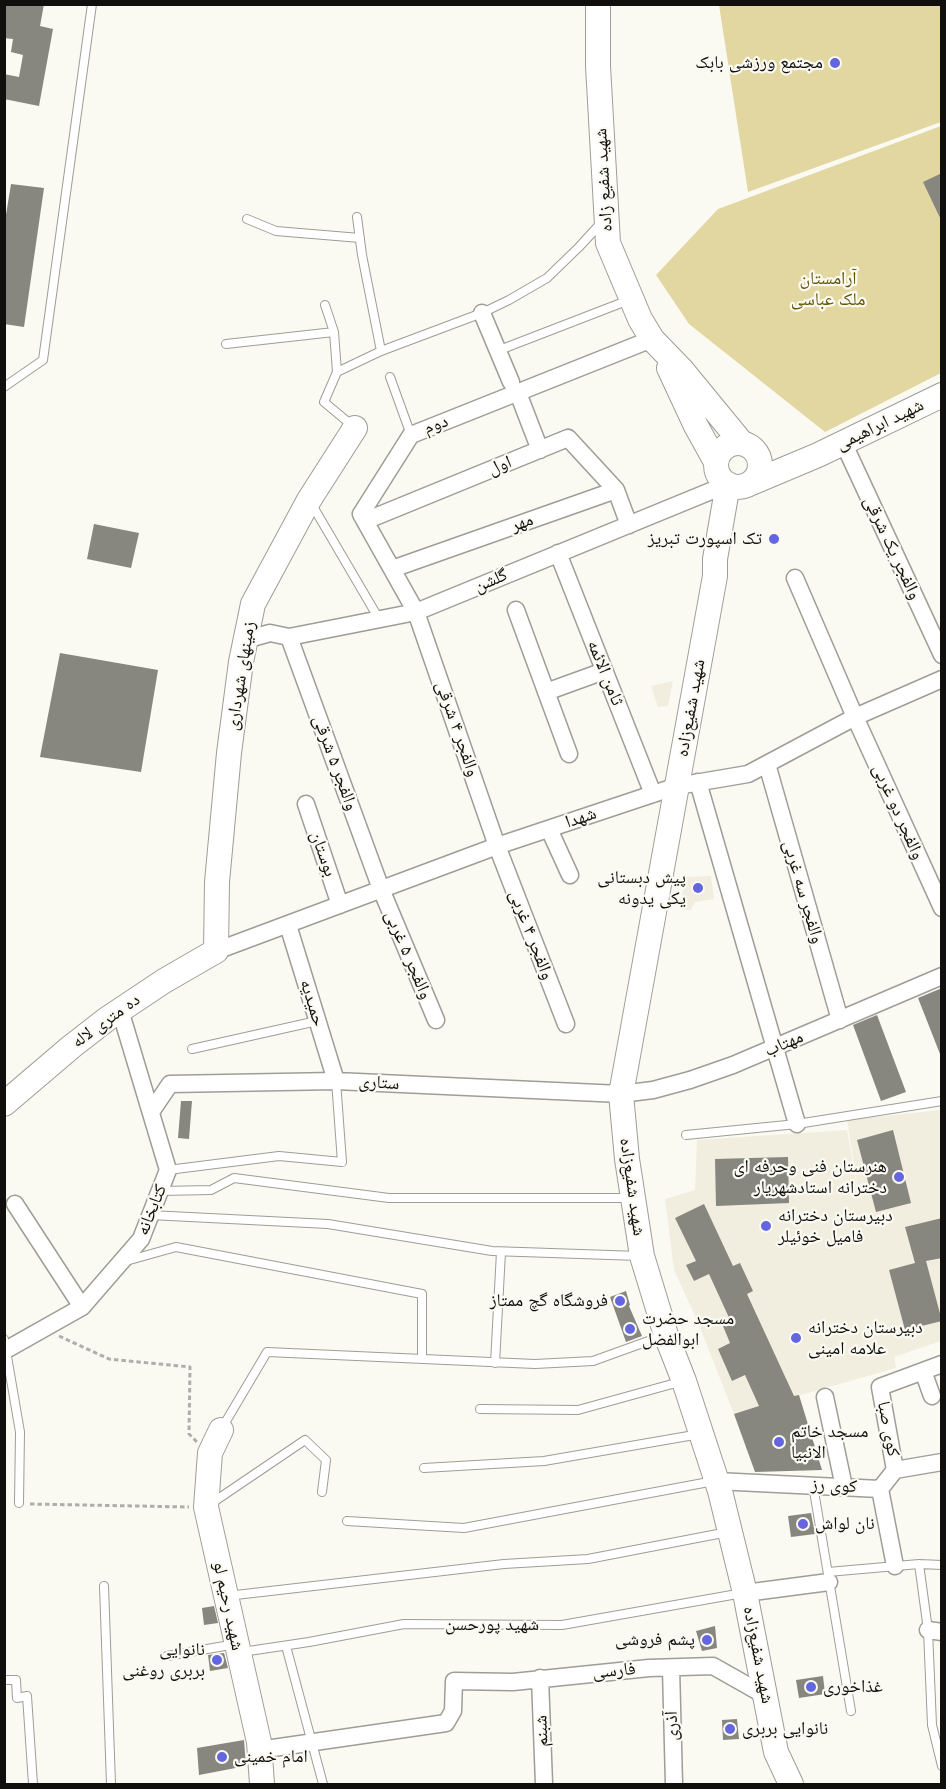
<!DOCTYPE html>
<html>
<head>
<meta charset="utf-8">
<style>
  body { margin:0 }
  #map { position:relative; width:946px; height:1789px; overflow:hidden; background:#fbfaf2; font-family:Arial,sans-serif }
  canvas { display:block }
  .frame { position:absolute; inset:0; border:6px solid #100f0d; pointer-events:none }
</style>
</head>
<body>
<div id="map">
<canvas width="946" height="1789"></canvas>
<div class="frame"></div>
</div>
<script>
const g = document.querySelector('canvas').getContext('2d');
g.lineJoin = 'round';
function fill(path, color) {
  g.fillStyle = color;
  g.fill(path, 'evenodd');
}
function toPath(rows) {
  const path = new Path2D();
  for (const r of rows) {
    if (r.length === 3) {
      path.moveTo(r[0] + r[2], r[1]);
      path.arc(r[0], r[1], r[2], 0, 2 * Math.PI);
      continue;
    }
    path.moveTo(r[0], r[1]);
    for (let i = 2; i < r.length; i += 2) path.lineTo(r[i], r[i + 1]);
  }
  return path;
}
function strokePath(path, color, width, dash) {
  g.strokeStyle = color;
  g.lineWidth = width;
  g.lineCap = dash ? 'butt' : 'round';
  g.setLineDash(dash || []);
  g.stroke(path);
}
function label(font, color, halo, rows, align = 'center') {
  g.font = font + ' Arial,"Noto Naskh Arabic",sans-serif';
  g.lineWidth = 4.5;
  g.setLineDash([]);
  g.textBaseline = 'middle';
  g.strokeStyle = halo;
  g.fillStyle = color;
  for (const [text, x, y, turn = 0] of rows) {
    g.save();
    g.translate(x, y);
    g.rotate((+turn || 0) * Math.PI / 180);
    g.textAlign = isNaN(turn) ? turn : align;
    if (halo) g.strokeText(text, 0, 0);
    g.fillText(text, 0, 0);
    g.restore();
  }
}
const built = toPath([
  [673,681,668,706,658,707,651,686],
  [711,876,714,899,695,902,691,910,679,909,686,877],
  [941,1110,941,1341,894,1357,896,1368,734,1414,697,1320,674,1270,665,1199,695,1190,697,1140,847,1130,861,1208,847,1120]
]);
const green = toPath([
  [719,5,941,5,941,122,748,192],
  [941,126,941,373,825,432,689,324,656,275,718,209]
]);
const building = toPath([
  [4,4,44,4,40,26,53,29,39,106,4,99,4,74,19,77,23,55,11,52,13,39,4,38],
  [942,173,942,222,923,182],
  [11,184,44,188,24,327,4,324,4,227],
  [94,524,139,533,131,568,87,559],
  [60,653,158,670,141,772,40,757],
  [942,988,942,1054,940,1054,918,998],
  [877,1015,906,1092,881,1101,853,1025],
  [181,1101,192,1101,189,1139,178,1138],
  [893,1130,911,1203,876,1212,857,1140],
  [788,1157,789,1203,716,1206,715,1159],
  [704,1204,733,1266,740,1263,753,1291,747,1294,794,1396,799,1395,822,1470,755,1472,734,1414,759,1406,745,1375,732,1381,718,1349,730,1343,723,1326,731,1322,709,1274,694,1281,686,1265,696,1261,675,1218],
  [942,1218,942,1258,926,1261,942,1321,905,1330,889,1270,915,1263,905,1227],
  [626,1291,630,1305,629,1306,642,1336,626,1342,610,1297],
  [811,1513,815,1534,791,1537,788,1516],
  [214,1606,218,1623,204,1625,202,1608],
  [715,1626,717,1648,702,1651,696,1631],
  [224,1653,228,1668,210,1671,208,1655],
  [823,1676,825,1694,799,1698,796,1680],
  [737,1719,739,1739,723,1740,722,1720],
  [244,1740,246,1766,199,1775,197,1748]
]);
const path = toPath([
  [59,1336,109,1359,190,1367,189,1434,197,1442],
  [30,1504,189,1507]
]);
const lane = toPath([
  [357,217,362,255,381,351],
  [247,219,276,231,360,238],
  [325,305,334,332,337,372],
  [226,344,334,332],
  [497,351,629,300],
  [390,377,411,435],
  [4,387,43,360,92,4],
  [354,427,324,402,337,372,381,351,482,313,509,300,547,278,579,247,602,222],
  [311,503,379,619],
  [192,1049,317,1021],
  [686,1135,797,1124,942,1101],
  [168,1170,279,1156,342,1162,336,1081],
  [160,1191,211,1190,234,1178,389,1198,632,1198],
  [150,1215,328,1224,492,1251,639,1256],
  [126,1261,176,1247,422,1294,422,1359],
  [4,1339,20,1432,19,1503],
  [495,1363,501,1252],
  [480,1409,578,1410,683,1381],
  [222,1428,267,1352,535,1364,593,1361,665,1335],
  [424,1468,544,1461,700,1434],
  [813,1485,851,1711],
  [209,1505,305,1440,326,1460,322,1492],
  [347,1521,464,1528,714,1481],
  [919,1564,928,1630,932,1725,942,1766],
  [828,1572,919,1564,942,1565],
  [104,1586,111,1784],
  [227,1596,504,1564,588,1559,728,1532],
  [286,1646,323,1784],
  [242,1652,309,1642,404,1624,562,1625,743,1593],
  [167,1656,236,1644],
  [4,1680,16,1680,17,1698,27,1696,33,1784]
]);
const street = toPath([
  [482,313,511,382],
  [518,393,540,450],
  [843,442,942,655],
  [365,521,568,438,616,490],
  [558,553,653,794],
  [392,569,616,490,629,525],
  [795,578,855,717,942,908],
  [516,610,569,754],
  [289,637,381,889,436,1020],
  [245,640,270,633,289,637,416,612,728,484],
  [546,692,604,671],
  [767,764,840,1020],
  [698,782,797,1124],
  [306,804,340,905],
  [549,829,570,875],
  [288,925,336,1081],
  [216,951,497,846,677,786,748,774,855,717,942,679],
  [566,1024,497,846,416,612,361,514,411,435,652,339],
  [151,1112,170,1084,336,1081,621,1094,653,1090,690,1080,733,1065,942,976],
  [15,1204,82,1307],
  [4,1351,82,1307,141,1239,168,1170,120,1010],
  [923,1371,932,1396],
  [825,1397,844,1487],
  [895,1470,880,1387,942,1364],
  [716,1481,880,1489,895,1470,942,1462],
  [880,1489,895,1566],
  [745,1593,829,1582],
  [928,1630,942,1632],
  [671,1668,674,1784],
  [540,1678,544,1784],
  [259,1750,446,1723,453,1711,454,1681,513,1682,649,1668,713,1666,766,1696]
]);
const secondary = toPath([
  [598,4,598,66,608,243,640,319,652,339,682,370,741,442],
  [669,368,696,426,716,462],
  [738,465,22],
  [728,484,715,559,715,576,621,1094,627,1159,642,1256,666,1335,684,1381,720,1491,745,1593,776,1752,791,1784],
  [749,484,818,455,942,395],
  [4,1104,71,1047,107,1019,164,981,216,951,217,882,229,753,241,662,253,604,309,500,355,428],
  [221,1430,210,1453,206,1507,259,1742,262,1784]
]);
const markers = [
  [835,63,6,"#6466df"],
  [774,539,6,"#6466df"],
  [698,888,6,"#6466df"],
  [899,1177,6,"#6466df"],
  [766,1226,6,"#6466df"],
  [620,1301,6,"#6466df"],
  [630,1329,6,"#6466df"],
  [796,1338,6,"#6466df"],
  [779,1442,6,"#6466df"],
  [803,1524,6,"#6466df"],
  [707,1640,6,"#6466df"],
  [217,1660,6,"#6466df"],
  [811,1687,6,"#6466df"],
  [730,1729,6,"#6466df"],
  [222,1757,6,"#6466df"]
];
const poiNames = [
  ["مجتمع ورزشی بابک",823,63,"right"],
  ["تک اسپورت تبریز",762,539,"right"],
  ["پیش دبستانی",686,878,"right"],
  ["یکی یدونه",686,899,"right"],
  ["هنرستان فنی وحرفه ای",887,1167,"right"],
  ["دخترانه استادشهریار",887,1188,"right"],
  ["دبیرستان دخترانه",778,1216],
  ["فامیل خوئیلر",778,1237],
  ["فروشگاه گچ ممتاز",608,1301,"right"],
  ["مسجد حضرت",642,1319],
  ["ابوالفضل",642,1340],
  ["دبیرستان دخترانه",808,1328],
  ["علامه امینی",808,1349],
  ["مسجد خاتم",791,1432],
  ["الانبیا",791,1453],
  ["نان لواش",815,1524],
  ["پشم فروشی",695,1640,"right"],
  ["نانوایی",205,1650,"right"],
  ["بربری روغنی",205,1671,"right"],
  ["غذاخوری",823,1687],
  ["نانوایی بربری",742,1729],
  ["امام خمینی",234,1757]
];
const streetNames = [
  ["شهید شفیع زاده",604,180,-93],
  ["دوم",436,425,-21],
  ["شهید ابراهیمی",880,425,-26],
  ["اول",500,466,-22],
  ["مهر",522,523,-20],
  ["والفجر یک شرقی",892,548,65],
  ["گلشن",491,581,-23],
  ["ثامن الائمه",605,673,68],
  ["زمینهای شهرداری",241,676,-81],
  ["شهید شفیع‌زاده",691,708,-80],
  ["والفجر ۴ شرقی",457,729,71],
  ["والفجر ۵ شرقی",335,763,70],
  ["والفجر دو غربی",898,812,66],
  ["شهدا",581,818,-19],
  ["بوستان",323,854,71],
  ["والفجر سه غربی",803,892,74],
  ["والفجر ۴ غربی",531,935,69],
  ["والفجر ۵ غربی",408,955,67],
  ["حمیدیه",312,1003,73],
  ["ده متری لاله",106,1021,-36],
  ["مهتاب",784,1044,-23],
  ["ستاری",379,1083,3],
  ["شهید شفیع‌زاده",632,1187,82],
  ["کتابخانه",152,1210,-68],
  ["کوی صبا",888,1429,79],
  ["کوی رز",834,1486,3],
  ["شهید رحیم لو",228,1606,78],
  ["شهید پورحسن",492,1625],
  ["شهید شفیع‌زاده",758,1655,79],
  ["فارسی",614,1671,-5],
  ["آذری",672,1726,-91],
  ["شبنم",542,1731,-92]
];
const parkNames = [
  ["آرامستان",828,279],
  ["ملک عباسی",828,300]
];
fill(built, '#f1eee0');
fill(green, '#e3d7a1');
fill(building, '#87867f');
strokePath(lane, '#9e9d96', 10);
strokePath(street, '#9e9d96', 19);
strokePath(secondary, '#9e9d96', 26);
strokePath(path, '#afaea8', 3, [4.5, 3]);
strokePath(lane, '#fff', 8);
strokePath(street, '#fff', 16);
strokePath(secondary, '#fff', 24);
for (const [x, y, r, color] of markers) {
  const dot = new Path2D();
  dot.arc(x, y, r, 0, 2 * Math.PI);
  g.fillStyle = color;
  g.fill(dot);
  strokePath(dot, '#fbfaf2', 2);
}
label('18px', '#100f0d', '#fbfaf2', poiNames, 'left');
label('18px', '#100f0d', '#fbfaf2', streetNames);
label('18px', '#635507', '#fbfaf2', parkNames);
</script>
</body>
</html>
